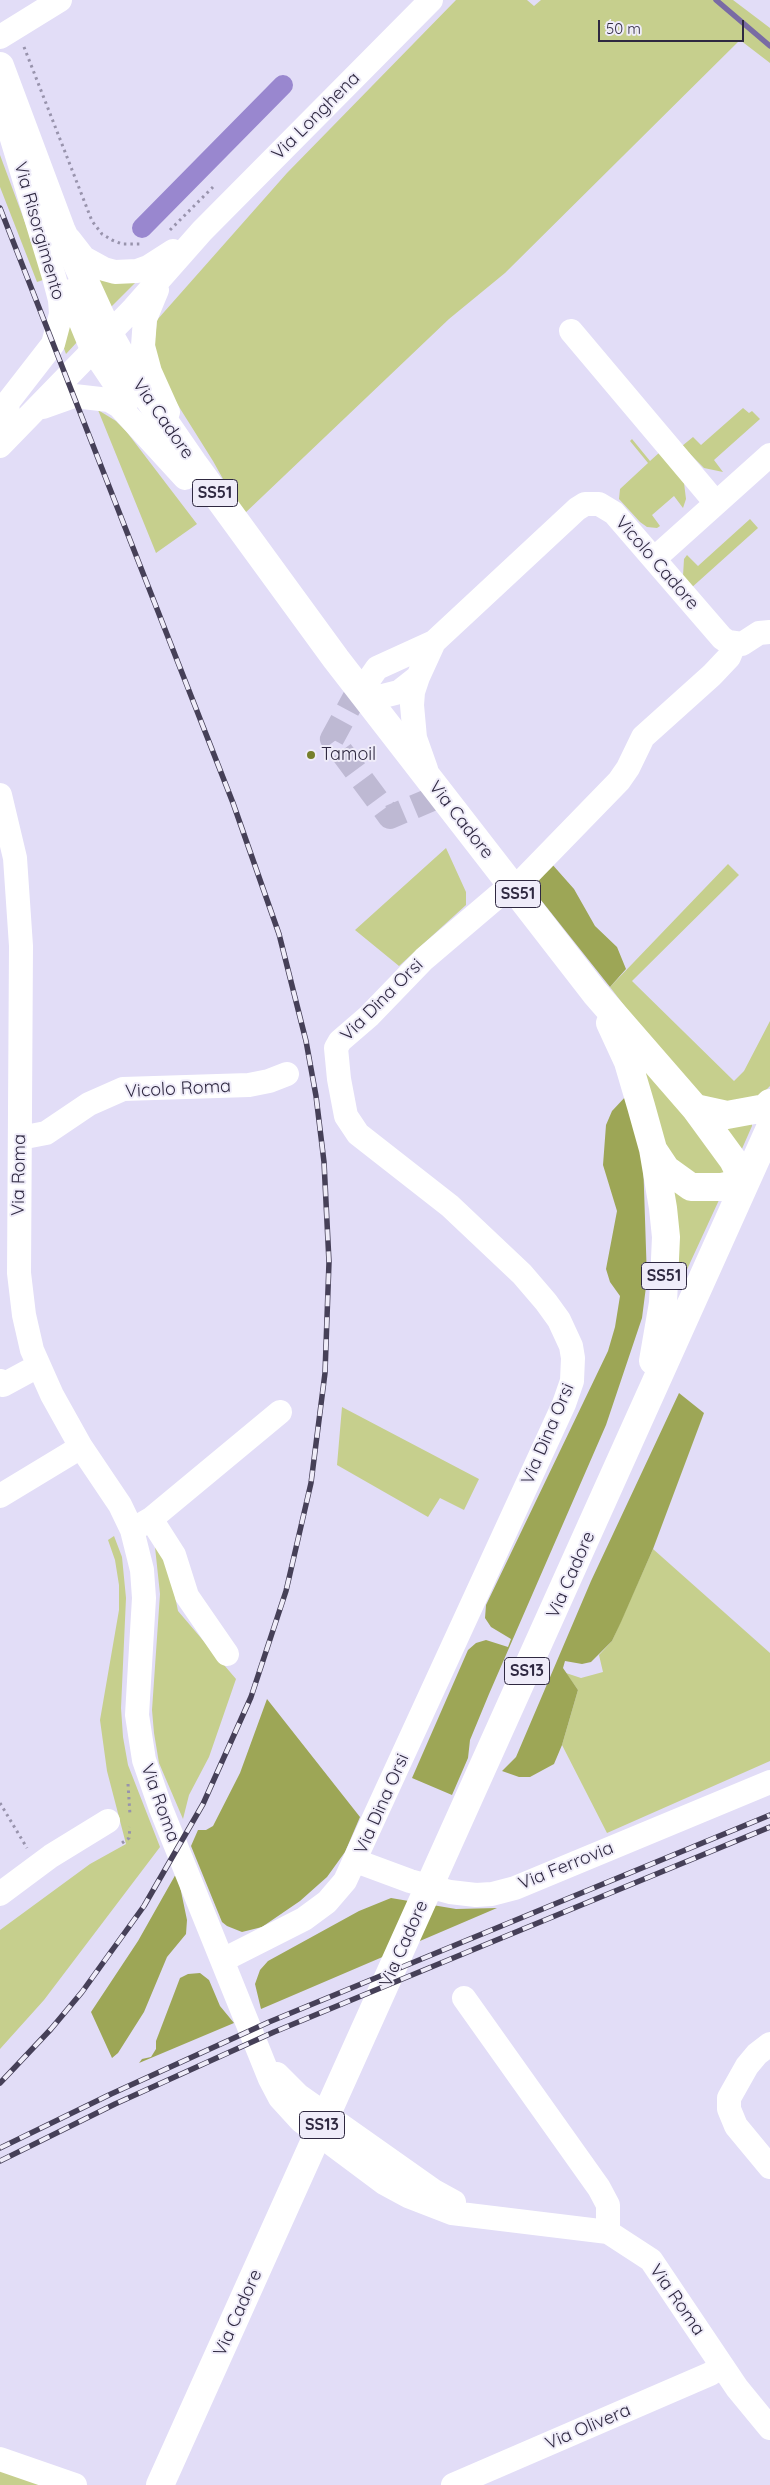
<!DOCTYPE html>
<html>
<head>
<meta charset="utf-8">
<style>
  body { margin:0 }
  #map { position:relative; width:770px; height:2485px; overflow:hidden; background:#e2ddf7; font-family:Quicksand,sans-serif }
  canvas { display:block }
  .scale { position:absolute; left:598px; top:20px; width:146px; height:22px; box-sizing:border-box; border:2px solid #2f2941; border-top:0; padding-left:6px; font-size:15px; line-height:18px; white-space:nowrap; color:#2f2941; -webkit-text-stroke:4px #efecf9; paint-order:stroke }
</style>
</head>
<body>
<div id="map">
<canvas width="770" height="2485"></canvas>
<div class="scale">50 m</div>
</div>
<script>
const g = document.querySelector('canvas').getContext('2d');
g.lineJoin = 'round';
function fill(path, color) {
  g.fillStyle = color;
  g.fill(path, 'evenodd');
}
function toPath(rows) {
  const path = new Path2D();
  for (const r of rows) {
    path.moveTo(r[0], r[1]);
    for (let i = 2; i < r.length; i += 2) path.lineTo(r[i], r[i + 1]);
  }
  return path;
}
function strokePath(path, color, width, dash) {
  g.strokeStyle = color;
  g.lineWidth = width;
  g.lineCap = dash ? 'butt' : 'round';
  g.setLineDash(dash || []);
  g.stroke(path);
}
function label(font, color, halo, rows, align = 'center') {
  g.font = font + ' Quicksand,sans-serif';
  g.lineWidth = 4;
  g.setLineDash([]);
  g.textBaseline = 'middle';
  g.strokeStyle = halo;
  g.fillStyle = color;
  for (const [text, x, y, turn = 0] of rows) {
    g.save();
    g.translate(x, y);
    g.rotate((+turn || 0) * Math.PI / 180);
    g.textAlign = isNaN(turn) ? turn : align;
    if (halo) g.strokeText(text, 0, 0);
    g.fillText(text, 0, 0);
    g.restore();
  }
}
const green = toPath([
  [456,0,527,0,534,6,541,0,733,0,770,28,770,63,740,40,505,273,449,319,243,515,213,461,159,375,153,357,157,320,287,173],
  [0,155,46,279,37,282,0,187],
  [88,271,138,280,110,308],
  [68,321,78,341,66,354,62,343],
  [743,408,749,413,752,411,760,419,714,460,723,472,704,468,682,446,693,437,701,445],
  [98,410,116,421,126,431,197,524,156,553],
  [632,439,650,461,660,452,684,483,686,499,683,508,674,496,652,515,660,526,657,528,647,527,640,522,619,499,620,489,648,463,630,441],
  [750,519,758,528,690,589,683,576,684,559,687,555,698,566],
  [446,848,466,892,466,905,399,966,355,930],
  [728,864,739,875,632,981,734,1081,744,1071,770,1021,770,1086,757,1099,731,1108,689,1090,610,987],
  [629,1046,727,1171,708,1180,673,1167],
  [752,1123,752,1126,741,1151,717,1125],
  [673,1189,719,1200,678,1289,677,1289],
  [342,1407,479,1479,464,1510,440,1498,428,1517,337,1465],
  [114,1536,122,1557,126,1598,121,1708,123,1737,128,1765,160,1847,44,2000,0,2049,0,1930,90,1864,126,1844,107,1771,100,1720,119,1610,119,1585,115,1560,108,1540],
  [155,1547,157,1547,169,1566,178,1611,236,1679,209,1757,189,1795,183,1819,159,1763,154,1733,152,1710,160,1594],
  [653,1549,770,1653,770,1761,607,1833,562,1745,578,1690,566,1673,581,1678,603,1672,599,1655,612,1641],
  [0,2447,30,2469,75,2485,0,2485]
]);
const forest = toPath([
  [551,863,574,889,595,926,617,947,626,969,610,987,533,890,540,874],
  [627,1095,643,1159,647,1279,642,1318,606,1425,489,1694,470,1740,468,1758,452,1795,412,1778,468,1650,476,1643,486,1640,508,1647,511,1639,491,1627,485,1618,486,1605,608,1351,615,1327,620,1296,610,1282,606,1269,617,1211,603,1165,606,1125,612,1111],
  [679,1393,704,1413,653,1549,621,1622,612,1641,591,1662,582,1664,565,1661,563,1668,578,1690,562,1745,554,1764,530,1777,519,1777,502,1771,516,1757,591,1581],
  [267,1699,360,1817,345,1852,327,1877,300,1901,262,1927,242,1932,227,1926,222,1922,191,1846,198,1830,206,1830,213,1826,240,1773],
  [177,1872,187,1920,186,1934,167,1957,144,2012,118,2053,112,2058,91,2012,138,1941],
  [391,1898,456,1909,497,1908,261,2009,255,1984,260,1970,268,1961,359,1911],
  [200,1973,209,1980,220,2006,234,2023,139,2063,142,2059,151,2057,156,2049,156,2041,180,1978,188,1974]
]);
const stream = toPath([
  [716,0,770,46]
]);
const canal = toPath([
  [142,228,283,85]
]);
const minorTunnel = toPath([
  [359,689,332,739,390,817,442,795]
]);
const path = toPath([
  [24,47,92,221,102,234,112,240,122,244,143,244],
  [170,230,213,187],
  [128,1784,130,1815],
  [0,1803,27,1848],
  [122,1843,129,1838,130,1827]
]);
const minor = toPath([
  [0,37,60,0],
  [2,106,54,277,60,300,61,314,53,344,8,402,4,441],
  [70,240,84,258,104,269,115,272,137,271,148,267,173,251],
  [157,290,145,319,143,346,150,372,168,412],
  [571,331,716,503],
  [43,407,74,396,109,400,119,406,185,478],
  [0,446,134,308,202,231,431,0],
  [654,559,770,455],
  [365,697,368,681,377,668,434,642,577,509,585,504,599,504,614,513,722,638,728,642,742,644,759,633,770,632],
  [367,700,399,692,418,677],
  [426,769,415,738,412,705,413,692,418,677,434,642],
  [0,795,15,858,21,946,19,1273,24,1315,32,1350,52,1395,81,1447,120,1505,132,1530,142,1570,144,1598,137,1715,144,1760,161,1809,270,2079,280,2098,301,2121,384,2183,408,2196,452,2213,608,2232,651,2260,737,2388,770,2428],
  [514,889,619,781,628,768,643,737,712,675,729,657,734,645],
  [20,1138,46,1133,89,1104,123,1089,249,1085,269,1081,287,1074],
  [0,1381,3,1385,38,1366],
  [0,1496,81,1447],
  [151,1519,174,1555,187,1596,227,1654],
  [132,1530,151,1519,280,1412],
  [356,1861,410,1881,450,1892,476,1895,492,1894,515,1888,770,1782],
  [0,1894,51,1856,108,1821],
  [223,1960,304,1919,327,1902,345,1881,564,1404,572,1381,573,1358,571,1346,559,1320,546,1302,522,1274,450,1206,358,1134,346,1116,339,1079,336,1048,340,1041,369,1016,424,959,511,885],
  [464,1998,599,2188,608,2205,608,2232],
  [770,2044,757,2054,747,2066,729,2098,729,2109,736,2126,770,2167],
  [277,2074,298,2095,434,2191,454,2202],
  [0,2459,75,2485],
  [453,2485,710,2374,722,2366]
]);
const major = toPath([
  [0,66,61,229,109,334,131,373,193,463,336,659,595,993,695,1108,733,1160,744,1182],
  [71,293,94,349,127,398],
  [610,1023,628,1062,641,1106,653,1149,663,1208,666,1237,663,1303,653,1361],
  [695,1108,727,1115,765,1108,770,1103],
  [654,1151,666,1169,691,1187,722,1187,744,1182],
  [160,2485,770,1128]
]);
const rail = toPath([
  [0,208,233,803,279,934,306,1041,316,1096,324,1162,329,1262,325,1373,311,1483,286,1591,251,1697,203,1804,144,1906,82,1992,51,2029,0,2083],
  [0,2148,111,2094,269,2022,770,1815],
  [0,2161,115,2104,274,2032,770,1827]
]);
const markers = [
  [311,755,5,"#767f2b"]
];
const shields = [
  [215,493,45],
  [518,894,45],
  [664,1276,45],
  [527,1671,45],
  [322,2125,45]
];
const shieldNames = [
  ["SS51",215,493],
  ["SS51",518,894],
  ["SS51",664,1276],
  ["SS13",527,1671],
  ["SS13",322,2125]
];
const streetNames = [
  ["Via Longhena",316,116,-45],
  ["Via Risorgimento",39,231,74],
  ["Via Cadore",163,419,55],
  ["Vicolo Cadore",657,563,49],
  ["Via Cadore",461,820,52],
  ["Via Dina Orsi",382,1000,-45],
  ["Vicolo Roma",178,1089,-3],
  ["Via Roma",19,1175,-89],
  ["Via Dina Orsi",548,1434,-67],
  ["Via Cadore",571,1575,-66],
  ["Via Roma",160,1803,70],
  ["Via Dina Orsi",382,1804,-66],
  ["Via Ferrovia",566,1866,-22],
  ["Via Cadore",404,1944,-66],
  ["Via Roma",677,2300,55],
  ["Via Cadore",238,2313,-66],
  ["Via Olivera",588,2427,-23]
];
const poiNames = [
  ["Tamoil",321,755]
];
fill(green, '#c6cf8d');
fill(forest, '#9da656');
strokePath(stream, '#796ba4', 5.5);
strokePath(canal, '#9987cf', 20);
strokePath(minorTunnel, '#beb9d3', 24, [24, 12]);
strokePath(path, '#9893ac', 3, [2.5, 4]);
strokePath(minor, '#fff', 24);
strokePath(major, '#fff', 28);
strokePath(rail, '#464058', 5.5);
strokePath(rail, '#efecf9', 4, [11]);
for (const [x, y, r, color] of markers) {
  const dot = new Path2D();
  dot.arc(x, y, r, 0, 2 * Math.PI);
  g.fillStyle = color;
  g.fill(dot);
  strokePath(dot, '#efecf9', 2);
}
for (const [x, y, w] of shields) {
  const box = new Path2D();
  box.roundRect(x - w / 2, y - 13.5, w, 27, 4);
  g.fillStyle = '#efecf9';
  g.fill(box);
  strokePath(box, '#2f2941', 1);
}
label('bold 16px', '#2f2941', null, shieldNames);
label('18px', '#2f2941', '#efecf9', streetNames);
label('18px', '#2f2941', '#efecf9', poiNames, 'left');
</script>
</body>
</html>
